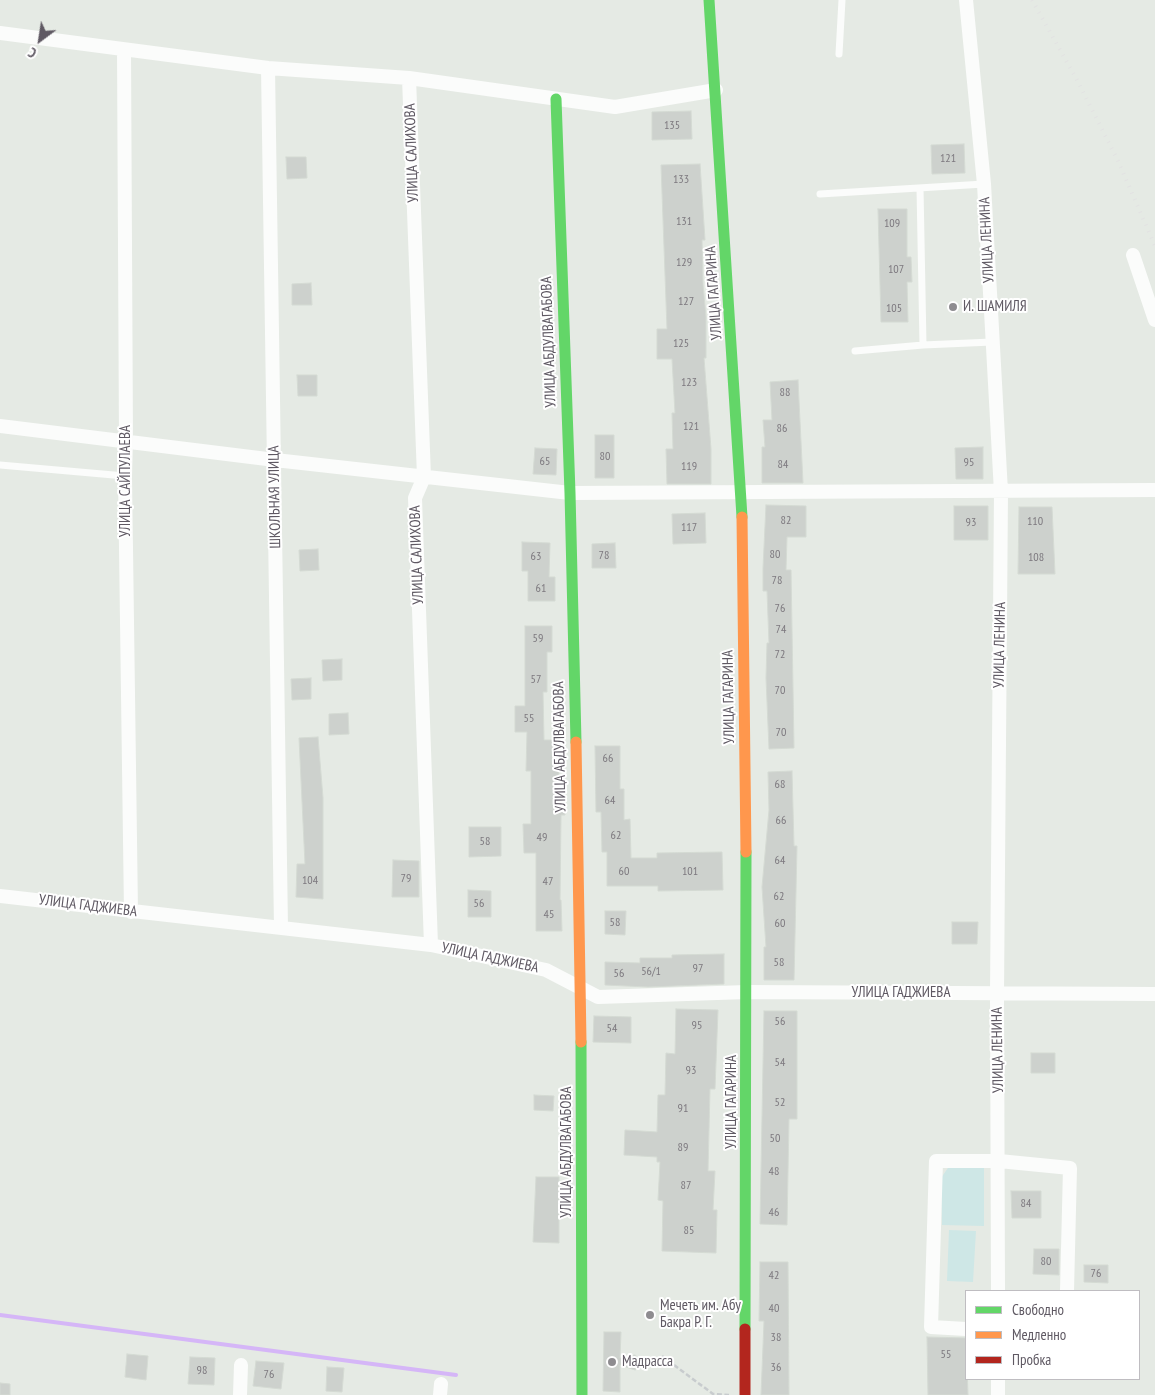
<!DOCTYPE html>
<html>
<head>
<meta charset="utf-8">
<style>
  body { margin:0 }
  #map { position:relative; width:1155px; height:1395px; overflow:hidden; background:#e5eae4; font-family:"PT Sans Narrow",sans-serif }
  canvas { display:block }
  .legend { position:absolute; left:965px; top:1290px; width:175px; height:90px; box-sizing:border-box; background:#fff; border:1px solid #bfbdc1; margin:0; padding:6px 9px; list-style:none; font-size:15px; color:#5f5963 }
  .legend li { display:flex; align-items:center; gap:10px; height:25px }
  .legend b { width:25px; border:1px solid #bfbdc1 }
  .north { position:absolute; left:15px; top:15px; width:50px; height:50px; -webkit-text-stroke:4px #fff; paint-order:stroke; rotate:211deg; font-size:14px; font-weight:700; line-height:20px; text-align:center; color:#5f5963 }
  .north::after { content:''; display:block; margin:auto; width:18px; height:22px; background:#5f5963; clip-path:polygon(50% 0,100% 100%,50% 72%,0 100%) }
</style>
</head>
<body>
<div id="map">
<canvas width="1155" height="1395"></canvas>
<ul class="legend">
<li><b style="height:6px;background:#63d668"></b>Свободно</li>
<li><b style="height:6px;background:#ff974d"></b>Медленно</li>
<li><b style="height:6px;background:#b3261e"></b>Пробка</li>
</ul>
<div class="north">С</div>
</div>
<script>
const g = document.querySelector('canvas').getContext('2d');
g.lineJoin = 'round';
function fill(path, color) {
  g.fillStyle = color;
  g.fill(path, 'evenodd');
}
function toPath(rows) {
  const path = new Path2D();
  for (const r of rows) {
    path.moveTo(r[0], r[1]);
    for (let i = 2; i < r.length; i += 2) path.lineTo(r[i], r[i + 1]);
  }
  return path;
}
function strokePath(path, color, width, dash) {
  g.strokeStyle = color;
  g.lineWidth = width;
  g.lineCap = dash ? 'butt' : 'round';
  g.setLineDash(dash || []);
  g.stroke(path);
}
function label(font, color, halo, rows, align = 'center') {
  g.font = font + ' "PT Sans Narrow",sans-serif';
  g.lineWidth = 4;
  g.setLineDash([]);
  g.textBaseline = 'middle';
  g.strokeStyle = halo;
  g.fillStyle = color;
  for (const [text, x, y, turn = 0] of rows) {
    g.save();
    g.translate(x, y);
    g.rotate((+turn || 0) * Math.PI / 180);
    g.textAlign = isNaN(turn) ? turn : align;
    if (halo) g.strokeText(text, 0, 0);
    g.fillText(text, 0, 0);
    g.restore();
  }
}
const green = toPath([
  [950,1165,984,1165,984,1226,942,1225,941,1178],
  [949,1230,976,1231,973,1282,947,1281]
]);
const stream = toPath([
  [0,1315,456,1375]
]);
const building = toPath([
  [691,111,692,139,652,140,652,112,691,111],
  [964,144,965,173,932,174,931,145,964,144],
  [286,157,306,157,307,178,287,179,286,157],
  [700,164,705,240,702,240,703,284,706,317,706,358,704,358,711,449,711,484,667,484,666,449,673,449,672,413,675,413,672,359,657,359,657,329,667,329,661,165,700,164],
  [878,209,907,209,907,257,911,257,912,282,907,282,908,322,881,322,878,209],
  [311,283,312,305,292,305,292,284,311,283],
  [297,375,317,375,317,396,298,396,297,375],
  [798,380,803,483,762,483,762,447,765,447,763,420,772,420,770,382,798,380],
  [595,435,614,435,614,478,595,478,595,435],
  [983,447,983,479,956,479,955,448,983,447],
  [535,448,557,449,556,475,533,474,535,448],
  [766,505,806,506,806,537,787,537,786,570,791,570,794,748,769,749,766,678,767,643,769,643,767,591,763,591,763,568,766,505],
  [954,506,988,506,988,540,954,540,954,506],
  [1019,507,1052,507,1055,574,1018,574,1019,507],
  [705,513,706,543,673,544,672,514,705,513],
  [522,542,550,543,549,577,555,577,555,601,528,601,528,571,522,571,522,542],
  [615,543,616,568,592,568,592,544,615,543],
  [318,549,319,570,300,571,299,550,318,549],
  [525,626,552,626,552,652,547,652,547,692,543,692,544,740,559,740,559,787,565,787,565,815,561,815,560,900,561,900,562,931,536,931,536,853,524,853,523,824,531,824,531,771,526,771,527,732,515,732,515,706,525,706,525,626],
  [342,659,342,680,323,681,322,660,342,659],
  [311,678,311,699,292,700,291,679,311,678],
  [348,713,349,734,329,735,329,714,348,713],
  [318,737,323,798,323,899,296,897,297,864,305,864,299,738,318,737],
  [595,746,620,746,620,789,624,789,624,820,630,819,631,858,657,858,657,853,722,852,723,890,658,891,658,886,607,886,607,852,602,852,601,812,596,812,595,746],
  [792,771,794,846,797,846,794,980,764,980,764,947,766,947,762,887,769,810,768,772,792,771],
  [469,827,501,827,501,856,469,857,469,827],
  [393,860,419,861,419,897,392,897,393,860],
  [468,890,491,891,491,917,468,917,468,890],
  [605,911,626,911,625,935,605,934,605,911],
  [952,922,978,922,977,944,952,944,952,922],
  [724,954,724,984,648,987,605,985,605,962,640,963,640,958,672,958,672,955,724,954],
  [676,1009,718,1010,715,1089,710,1089,708,1171,715,1171,713,1210,717,1210,716,1253,662,1251,663,1201,658,1200,660,1162,657,1162,657,1157,624,1155,625,1130,657,1132,658,1095,665,1095,666,1053,675,1054,676,1009],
  [764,1011,797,1011,797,1119,789,1119,787,1225,760,1224,764,1011],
  [594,1016,631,1017,631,1043,593,1042,594,1016],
  [1031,1053,1055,1053,1055,1073,1031,1073,1031,1053],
  [534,1095,554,1096,553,1111,534,1110,534,1095],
  [536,1177,559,1177,559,1243,533,1242,536,1177],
  [1011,1191,1041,1191,1041,1218,1012,1218,1011,1191],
  [1034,1249,1059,1249,1059,1275,1033,1274,1034,1249],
  [760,1262,788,1262,789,1395,761,1395,764,1321,759,1321,760,1262],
  [1084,1265,1108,1265,1108,1283,1084,1282,1084,1265],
  [604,1332,621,1332,620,1358,635,1355,642,1361,640,1368,635,1370,620,1365,620,1392,603,1391,604,1332],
  [927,1337,966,1338,968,1395,928,1395,927,1337],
  [127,1354,148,1356,146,1380,125,1377,127,1354],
  [190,1357,215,1358,214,1385,188,1384,190,1357],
  [256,1361,284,1363,281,1389,253,1386,256,1361],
  [327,1367,344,1368,342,1392,326,1391,327,1367],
  [0,1383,10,1384,10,1395,0,1395,0,1383]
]);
const path = toPath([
  [662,1356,713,1394,729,1395]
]);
const lane = toPath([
  [839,54,842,0],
  [920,188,923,345],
  [820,194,984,184],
  [855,351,923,345,992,342],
  [0,465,125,476]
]);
const street = toPath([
  [966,0,984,184,1001,492,997,993,998,1291],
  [0,33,268,68,409,78,615,107,716,90],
  [124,50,126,441,125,476,131,912],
  [268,68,281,927],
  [409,78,424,477,415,498,431,945],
  [1133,255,1155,320],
  [0,426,275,460,570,493,1155,490],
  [0,896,431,945,546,970,598,997,747,992,1155,994],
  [966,1329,931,1327,936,1161,999,1161,1070,1168,1067,1291],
  [240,1395,241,1365],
  [440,1395,441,1384],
  [998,1395,998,1379]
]);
const fast = toPath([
  [709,0,742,517],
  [556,99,570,493,576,742],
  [581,1042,582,1395],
  [745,1329,746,852]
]);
const slow = toPath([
  [742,517,746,852],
  [576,742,581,1042]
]);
const jam = toPath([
  [745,1395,745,1329]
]);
const rail = toPath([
  [1032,0,1077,80,1118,161,1155,246]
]);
const markers = [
  [953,307,5,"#8e8c90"],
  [650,1315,5,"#8e8c90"],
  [612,1362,5,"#8e8c90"]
];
const numberNames = [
  ["135",672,126],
  ["121",948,159],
  ["133",681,180],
  ["131",684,222],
  ["109",892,224],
  ["129",684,263],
  ["107",896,270],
  ["127",686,302],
  ["105",894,309],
  ["125",681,344],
  ["123",689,383],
  ["88",785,393],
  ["121",691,427],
  ["86",782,429],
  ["80",605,457],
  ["65",545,462],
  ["95",969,463],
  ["84",783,465],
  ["119",689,467],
  ["82",786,521],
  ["110",1035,522],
  ["93",971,523],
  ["117",689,528],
  ["80",775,555],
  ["78",604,556],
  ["63",536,557],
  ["108",1036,558],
  ["78",777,581],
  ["61",541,589],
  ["76",780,609],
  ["74",781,630],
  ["59",538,639],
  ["72",780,655],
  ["57",536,680],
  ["70",780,691],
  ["55",529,719],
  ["70",781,733],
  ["66",608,759],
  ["68",780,785],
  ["64",610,801],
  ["66",781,821],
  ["62",616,836],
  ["49",542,838],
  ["58",485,842],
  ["64",780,861],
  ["60",624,872],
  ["101",690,872],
  ["79",406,879],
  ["104",310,881],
  ["47",548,882],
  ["62",779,897],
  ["56",479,904],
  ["45",549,915],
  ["58",615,923],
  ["60",780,924],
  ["58",779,963],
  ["97",698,969],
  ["56/1",651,972],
  ["56",619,974],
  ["56",780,1022],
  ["95",697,1026],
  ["54",612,1029],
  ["54",780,1063],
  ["93",691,1071],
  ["52",780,1103],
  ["91",683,1109],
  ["50",775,1139],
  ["89",683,1148],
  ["48",774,1172],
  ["87",686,1186],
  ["84",1026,1204],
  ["46",774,1213],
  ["85",689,1231],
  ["80",1046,1262],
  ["76",1096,1274],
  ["42",774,1276],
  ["40",774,1309],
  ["38",776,1338],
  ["55",946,1355],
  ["36",776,1368],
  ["98",202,1371],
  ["76",269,1375]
];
const streetNames = [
  ["УЛИЦА САЛИХОВА",412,153,-92],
  ["УЛИЦА ЛЕНИНА",987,240,-93],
  ["УЛИЦА ГАГАРИНА",714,293,-94],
  ["УЛИЦА АБДУЛВАГАБОВА",549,342,-92],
  ["УЛИЦА САЙПУЛАЕВА",126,481,-90],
  ["ШКОЛЬНАЯ УЛИЦА",275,497,-91],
  ["УЛИЦА САЛИХОВА",417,555,-92],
  ["УЛИЦА ЛЕНИНА",1000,645,-89],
  ["УЛИЦА ГАГАРИНА",729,697,-91],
  ["УЛИЦА АБДУЛВАГАБОВА",560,747,-91],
  ["УЛИЦА ГАДЖИЕВА",88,906,7],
  ["УЛИЦА ГАДЖИЕВА",490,958,12],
  ["УЛИЦА ГАДЖИЕВА",901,993],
  ["УЛИЦА ЛЕНИНА",998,1050,-91],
  ["УЛИЦА ГАГАРИНА",732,1102,-90],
  ["УЛИЦА АБДУЛВАГАБОВА",567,1152,-90]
];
const poiNames = [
  ["И. ШАМИЛЯ",963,307],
  ["Мечеть им. Абу",660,1306],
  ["Бакра Р. Г.",660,1323],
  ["Мадрасса",622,1362]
];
fill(green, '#cee7e6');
strokePath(stream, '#d5b6f7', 4);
fill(building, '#cdd1cd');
strokePath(building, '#d4dad3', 1);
strokePath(path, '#c8ccce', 2.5, [5, 2.5]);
strokePath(lane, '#fbfcfb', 7);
strokePath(street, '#fbfcfb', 14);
strokePath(fast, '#63d668', 11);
strokePath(slow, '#ff974d', 11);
strokePath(jam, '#b3261e', 11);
strokePath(rail, '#e2e2e2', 4, [1, 6]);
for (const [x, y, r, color] of markers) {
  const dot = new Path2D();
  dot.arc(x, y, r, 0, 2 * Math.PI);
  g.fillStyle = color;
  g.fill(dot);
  strokePath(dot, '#fff', 2);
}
label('12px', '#7c787e', null, numberNames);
label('15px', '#5f5963', '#fff', streetNames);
label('15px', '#5f5963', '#fff', poiNames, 'left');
</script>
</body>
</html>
